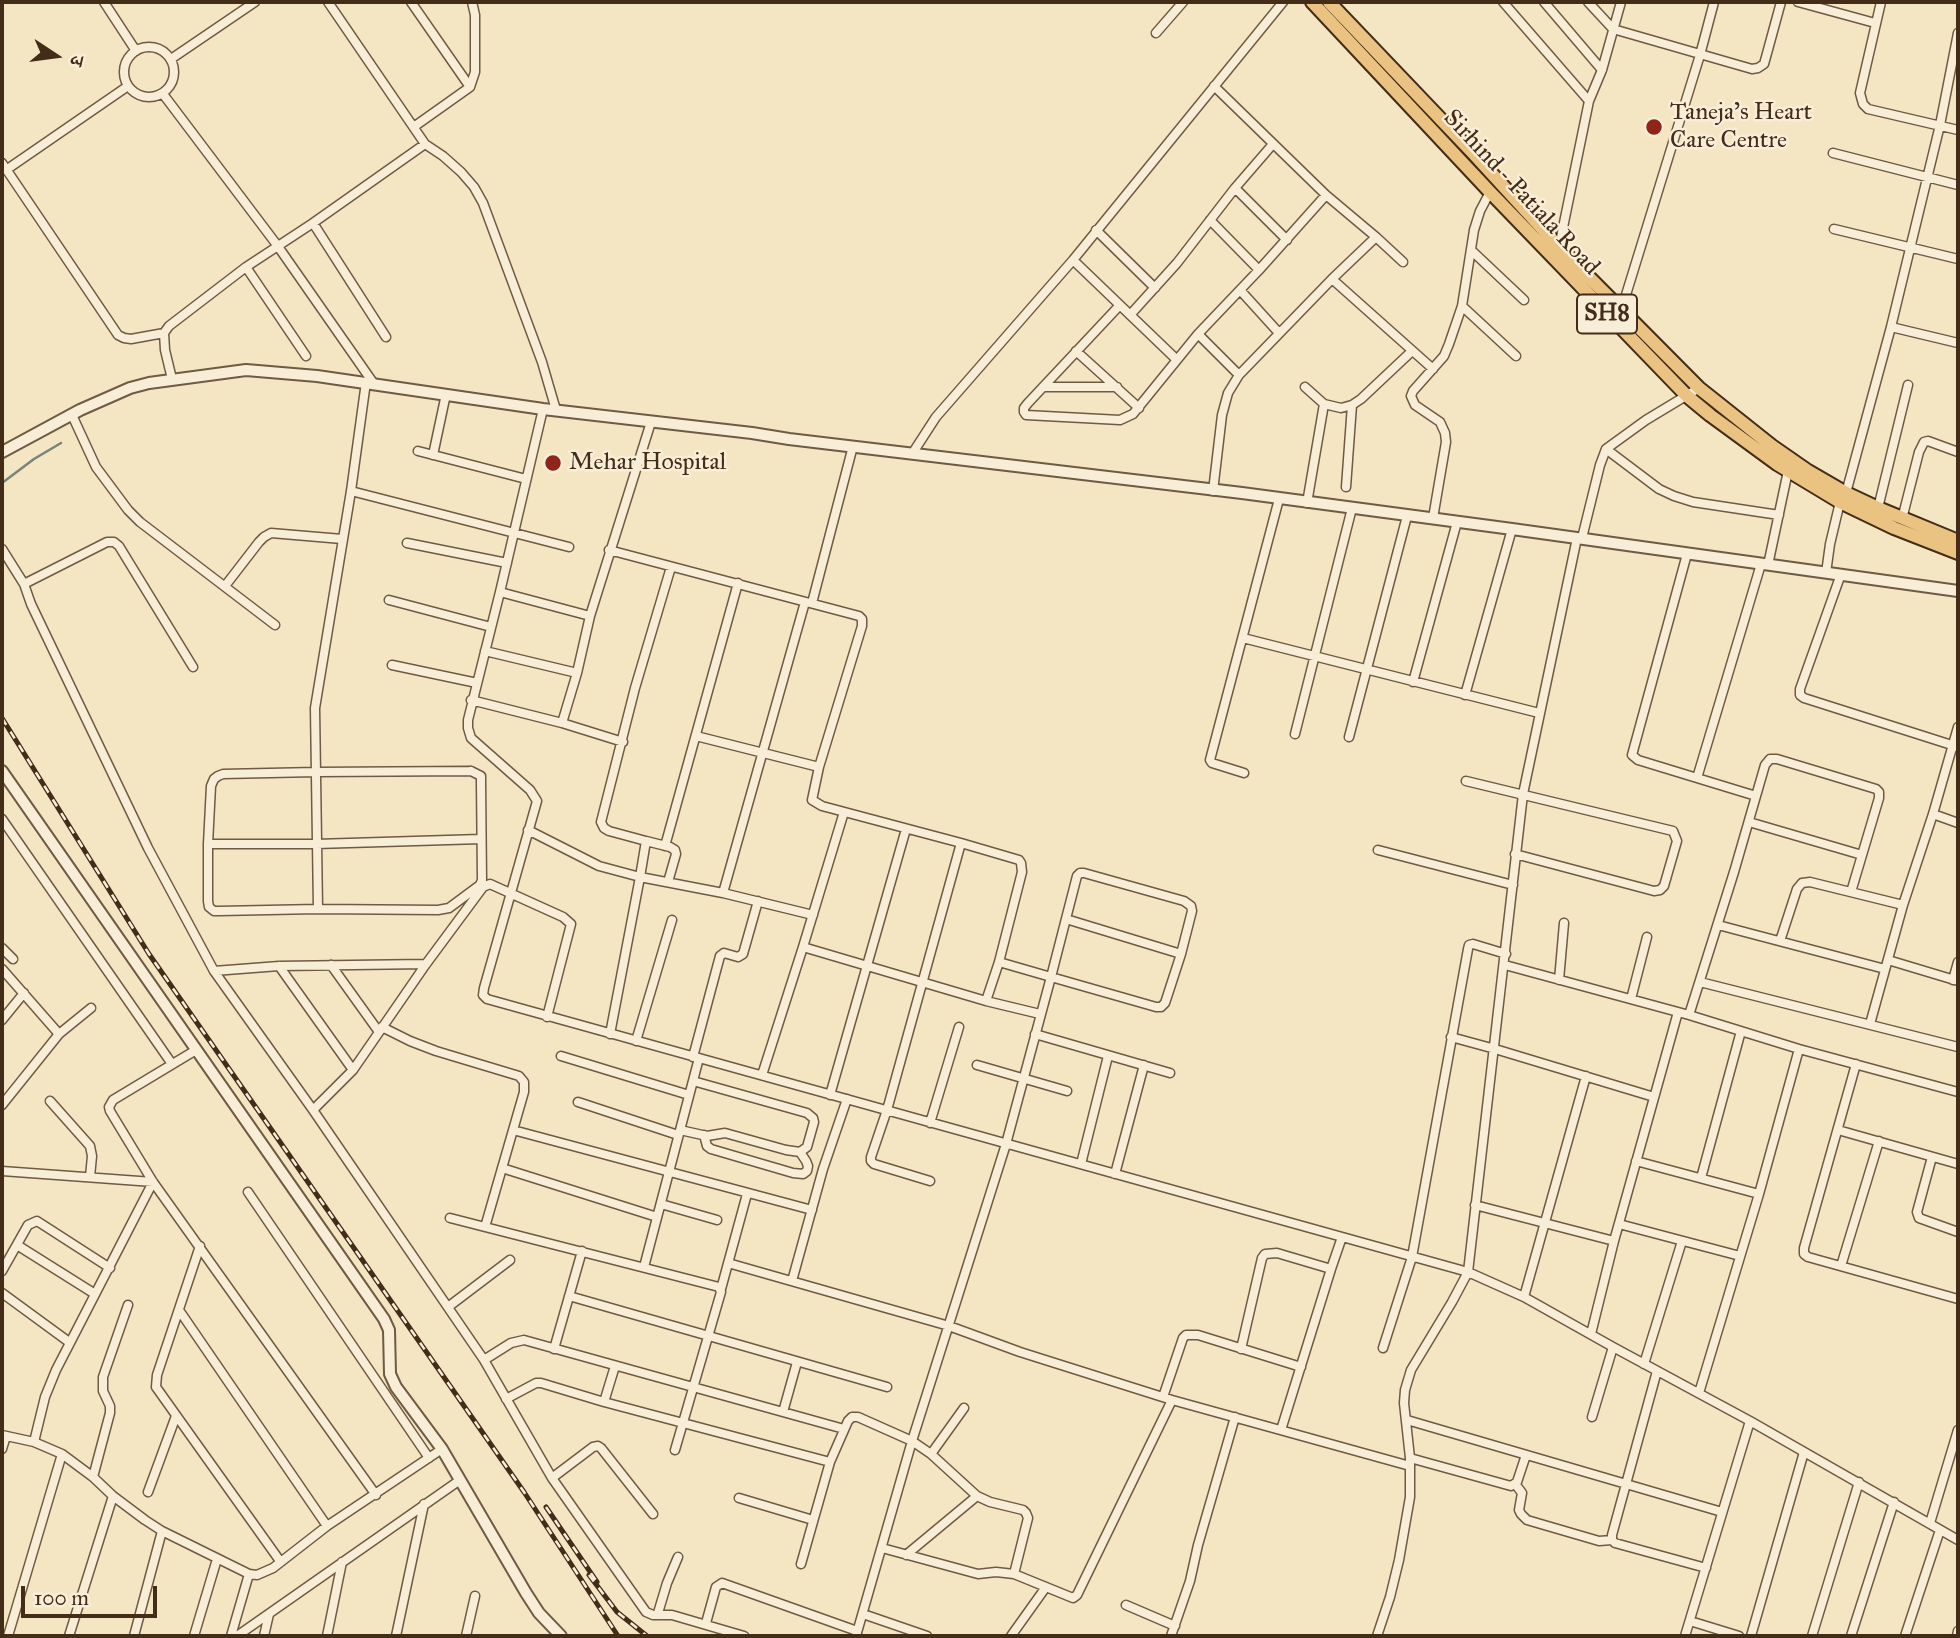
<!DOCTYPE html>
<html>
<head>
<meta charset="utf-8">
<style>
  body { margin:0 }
  #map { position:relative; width:1960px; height:1638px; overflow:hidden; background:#f4e5c3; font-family:"IM FELL Great Primer","Noto Serif Devanagari",serif }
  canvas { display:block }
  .frame { position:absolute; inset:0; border:4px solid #432c18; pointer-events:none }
  .north { position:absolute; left:21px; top:21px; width:70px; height:70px; -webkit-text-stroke:5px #f8eed8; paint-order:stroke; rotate:103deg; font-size:19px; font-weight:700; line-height:28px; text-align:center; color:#432c18 }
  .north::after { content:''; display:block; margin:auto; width:24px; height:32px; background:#432c18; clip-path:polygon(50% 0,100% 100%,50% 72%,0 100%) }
  .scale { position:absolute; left:21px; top:1586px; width:136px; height:32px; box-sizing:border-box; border:4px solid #432c18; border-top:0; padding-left:9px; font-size:21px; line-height:24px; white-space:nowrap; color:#432c18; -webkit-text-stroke:5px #f8eed8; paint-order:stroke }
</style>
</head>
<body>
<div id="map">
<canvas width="1960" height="1638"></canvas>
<div class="frame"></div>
<div class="north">उ</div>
<div class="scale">100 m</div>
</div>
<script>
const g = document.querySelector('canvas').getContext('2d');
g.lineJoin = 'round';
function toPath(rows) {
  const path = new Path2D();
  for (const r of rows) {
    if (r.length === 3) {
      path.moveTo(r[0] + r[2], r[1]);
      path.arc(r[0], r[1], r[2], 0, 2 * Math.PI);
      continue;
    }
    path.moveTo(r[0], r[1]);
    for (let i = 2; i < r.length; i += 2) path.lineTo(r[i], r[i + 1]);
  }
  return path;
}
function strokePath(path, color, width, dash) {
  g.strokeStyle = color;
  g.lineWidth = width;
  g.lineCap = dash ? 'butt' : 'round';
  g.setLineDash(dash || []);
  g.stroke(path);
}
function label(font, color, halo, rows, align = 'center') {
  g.font = font + ' "IM FELL Great Primer",serif';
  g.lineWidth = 5;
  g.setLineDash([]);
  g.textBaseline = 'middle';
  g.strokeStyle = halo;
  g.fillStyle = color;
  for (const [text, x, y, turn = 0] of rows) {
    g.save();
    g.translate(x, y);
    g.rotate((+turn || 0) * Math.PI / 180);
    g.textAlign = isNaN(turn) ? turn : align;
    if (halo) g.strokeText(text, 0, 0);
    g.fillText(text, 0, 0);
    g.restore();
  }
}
const stream = toPath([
  [2,483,34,459,61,443]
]);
const minor = toPath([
  [104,2,136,51],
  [411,2,470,87],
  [1503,2,1589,101],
  [1544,2,1602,70],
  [1588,2,1613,29,1752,69,1758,68,1764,64,1766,57,1781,2],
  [1798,2,1875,23],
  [1881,2,1860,93,1863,104,1868,109,1958,130],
  [1156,33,1183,2],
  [149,72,25],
  [171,59,255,2],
  [1214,86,1326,195,1376,237],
  [163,94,277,245,374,384],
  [415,126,470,87,475,72,475,15,472,2],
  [425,144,443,156,461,172,474,187,483,203,542,362,556,410],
  [1833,153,1958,185],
  [2,163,118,335,124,338,131,339,164,333,165,350,172,379],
  [6,170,128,86],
  [1235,188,1287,240],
  [1210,220,1259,270],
  [313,223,386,337],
  [1834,229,1958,259],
  [1096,230,1155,288],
  [1559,247,1589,101,1602,70,1621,2],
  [1471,250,1524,300],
  [1073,260,1176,359],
  [246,267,306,356],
  [1332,279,1433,369],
  [1240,290,1279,333],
  [1120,305,1028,403,1024,408,1024,412,1026,415,1120,420,1133,414,1198,334,1259,270,1326,195],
  [1462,306,1516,356],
  [1621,311,1700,55,1714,2],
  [1130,315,1177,263,1235,188,1273,144],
  [1891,327,1958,343],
  [164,333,169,326,246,267,313,223,425,144,328,2],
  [1198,334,1239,375],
  [1076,351,1139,408],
  [1043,387,1117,387],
  [1305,387,1324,404,1341,408,1352,405,1361,399,1412,351],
  [543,409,500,592,468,720,468,728,471,738,530,790,537,801,484,988,483,995,487,999,1468,1272,1524,1297,1613,1347,1750,1421,1958,1540],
  [72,415,96,467,128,510,140,522,275,625],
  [1606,449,1659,489,1674,496,1693,502,1779,515],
  [418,451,526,479],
  [912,454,936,417,1073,260,1283,2],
  [433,455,446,394],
  [1346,487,1352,405],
  [351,491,569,547],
  [1213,491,1222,415,1228,393,1239,375,1332,279,1376,237,1403,262],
  [1846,493,1891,327,1940,125,1958,33],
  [1307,503,1324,404],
  [1878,508,1908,385],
  [1433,518,1446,442,1445,433,1440,422,1415,405,1411,396,1413,391,1444,356,1449,344,1462,306,1474,230,1480,211,1490,192],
  [1902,519,1919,452,1924,442,1928,441,1958,452],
  [1582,538,1600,465,1606,449,1646,420,1699,388],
  [407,543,507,563],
  [2,549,24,584,31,604,148,848,214,971,313,1110,484,1360,552,1478,646,1612,653,1615,672,1615,744,1636],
  [609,550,859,616,862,619,862,626,819,767,812,800,822,806,961,843,1019,860,1021,863,1022,872,999,962,986,1001],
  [1687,554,1632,755,1638,760,1756,796],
  [1768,565,1788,471],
  [671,567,635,688,601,822,604,828,609,831,646,841,640,877,723,893,813,915],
  [1826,573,1830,544,1840,502],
  [1841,574,1800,689,1800,695,1804,698,1958,747],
  [24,584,107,542,114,542,119,546,193,667],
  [225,586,259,542,264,537,271,533,342,539],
  [500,592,590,616],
  [389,600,491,627],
  [812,603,853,446],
  [1243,638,1539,713],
  [485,651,577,673],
  [392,665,477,683],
  [1413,682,1457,522],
  [1465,695,1512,529],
  [471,700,562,723,623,742],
  [562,723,577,673,590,616,651,422],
  [1295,734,1352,508],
  [696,736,819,767],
  [1349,737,1407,516],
  [471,771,481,776,481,782,482,880,480,885,449,908,438,910,318,909,219,911,214,911,209,907,208,901,208,844,211,786,214,779,218,776,223,774,316,772,471,771],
  [1244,773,1212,763,1210,760,1279,499],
  [1697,778,1761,564],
  [1466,781,1673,831,1677,841,1664,886,1660,890,1654,891,1515,854],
  [1933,814,1958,823],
  [2,819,172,1064],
  [1749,822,1862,855],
  [528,830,599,866,640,877,610,1034],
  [646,841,670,847,675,850,676,854,668,882],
  [208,844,316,844,481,839],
  [665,846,738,583],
  [1378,850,1513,885],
  [723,893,805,602],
  [318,909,315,708,351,491,366,382],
  [1066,919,1181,954],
  [1718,925,1885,969],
  [1780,941,1797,889,1802,883,1810,882,1903,905],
  [803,947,986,1001,1040,1014],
  [2,948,13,959],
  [1888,960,1958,981],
  [331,965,379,1032],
  [1505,965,1689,1015,1799,1049,1958,1092],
  [279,966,353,1070],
  [2,969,59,1034],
  [214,971,279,966,426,964],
  [1559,980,1564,923],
  [1953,980,1958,962],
  [1700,982,1958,1047],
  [1631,999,1647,937],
  [1689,1015,1734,872,1765,765,1770,759,1777,759,1876,789,1879,792,1879,798,1851,892],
  [2,1020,24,993],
  [1870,1024,1903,905,1933,814,1958,727],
  [382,1027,410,1041,436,1051,519,1076,524,1082,524,1092,485,1227],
  [1035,1034,1170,1073],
  [1451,1037,1495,1049,1654,1097],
  [636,1041,672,920],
  [196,1050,113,1100,109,1107,110,1111,153,1182,376,1495],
  [561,1056,689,1095],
  [693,1057,720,956,724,953,738,957,743,954,758,901],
  [1856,1064,1804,1248,1804,1254,1808,1257,1958,1299],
  [977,1065,1067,1091],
  [762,1075,803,947,844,812],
  [830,1095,906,829],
  [50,1101,90,1146,92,1156,90,1177],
  [578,1102,678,1135],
  [2,1105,59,1034,91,1008],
  [313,1110,353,1070,426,964,483,887,490,884,563,917,571,924,547,1017],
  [930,1123,959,1027],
  [513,1130,812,1210],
  [680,1130,707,1136,725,1133,786,1150,800,1152,807,1147,814,1122,813,1118,807,1113,693,1081],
  [1838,1130,1958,1164],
  [704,1135,707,1146,711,1149,793,1173,803,1174,807,1171,808,1166,806,1161,800,1152],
  [1932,1157,1917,1212,1919,1218,1958,1232],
  [1636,1161,1759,1194],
  [1081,1164,1108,1056],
  [502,1168,657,1217],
  [2,1171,153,1182,56,1370,45,1397,34,1442],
  [1115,1174,1144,1065],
  [1701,1178,1741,1031],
  [930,1181,874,1164,871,1161,871,1157,887,1110,961,843],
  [248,1192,429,1458],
  [661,1204,717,1220],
  [1475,1205,1614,1241],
  [450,1218,719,1287,721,1292,675,1450],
  [1619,1224,1740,1256],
  [17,1245,95,1294],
  [200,1246,157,1375,156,1387,280,1561],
  [728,1263,949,1326,1020,1352,1172,1400,1410,1466],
  [1841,1266,1879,1141],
  [644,1267,699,1058],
  [2,1271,28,1225,37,1221,110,1268],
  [792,1281,823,1169,847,1099],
  [721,1289,747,1194],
  [2,1293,69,1342],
  [569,1296,887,1387],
  [1524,1297,1586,1076],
  [448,1307,510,1260],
  [179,1310,327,1526],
  [1591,1334,1614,1241,1678,1012],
  [1383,1348,1412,1257,1468,949,1469,945,1473,944,1506,954],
  [554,1349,582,1251],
  [1241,1349,1262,1258,1265,1254,1277,1253,1331,1269],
  [484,1360,511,1343,524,1340,844,1429],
  [1644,1364,1682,1241],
  [1699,1393,1759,1194,1799,1049],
  [1163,1397,1183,1338,1186,1335,1198,1335,1301,1367],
  [506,1399,536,1383,541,1383,604,1402,830,1462],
  [604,1402,615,1366],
  [783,1412,797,1362],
  [1592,1417,1613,1347],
  [1407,1420,1722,1512],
  [1281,1430,1331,1269,1342,1237],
  [2,1435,34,1442,62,1454,93,1477,113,1496,145,1520,162,1531,249,1574,257,1575,273,1568,327,1526,442,1449],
  [2,1449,6,1436],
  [931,1454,964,1408],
  [1410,1458,1511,1486,1517,1482,1526,1455],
  [93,1477,110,1413,110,1406,103,1391,103,1377,128,1305],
  [552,1478,593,1447,598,1446,601,1448,653,1514],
  [1516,1485,1522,1493,1519,1510,1521,1514,1527,1520,1599,1541,1612,1540,1615,1543,1706,1568],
  [148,1492,176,1416],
  [739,1498,813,1520],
  [1930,1523,1958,1430],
  [1612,1540,1612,1535,1657,1371],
  [882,1548,978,1574,996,1572,1014,1574,1073,1598,1077,1595,1172,1400],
  [906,1555,977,1496],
  [801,1564,830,1462,848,1421,852,1417,858,1417,912,1441,931,1454,977,1496,990,1502,1023,1510,1026,1513,1028,1518,1014,1574],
  [1126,1605,1175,1626],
  [658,1613,667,1583,678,1557],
  [863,1614,927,1636],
  [1690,1621,1739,1636],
  [706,1623,716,1587,722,1583,857,1631],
  [8,1636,62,1454],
  [69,1636,113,1496],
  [134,1636,162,1531],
  [194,1636,217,1559],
  [231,1636,249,1574],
  [237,1636,460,1480],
  [264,1636,269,1614],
  [327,1636,342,1562],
  [396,1636,424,1504],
  [466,1636,475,1596],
  [856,1636,912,1441,1006,1144,1051,977,1077,876,1080,873,1084,873,1184,901,1191,906,1192,911,1181,954,1167,997,1165,1003,1161,1007,1156,1007,1051,977,999,962],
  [1011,1636,1046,1587],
  [1171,1636,1190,1581,1198,1545,1235,1417],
  [1377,1636,1390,1597,1399,1560,1410,1497,1410,1458,1404,1403,1405,1390,1411,1370,1452,1302,1468,1272,1523,794,1577,538],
  [1685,1636,1750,1421],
  [1751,1636,1804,1452],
  [1812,1636,1859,1482],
  [1851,1636,1894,1502],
  [1905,1636,1940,1530],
  [1957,1636,1958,1631]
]);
const tertiary = toPath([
  [2,452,80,410,130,388,149,383,246,370,317,376,543,409,752,433,789,439,1242,493,1512,529,1958,591],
  [2,771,384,1319,389,1330,390,1374,396,1387,442,1449,526,1593,539,1613,561,1636]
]);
const primary = toPath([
  [1312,2,1490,192,1687,396,1710,415,1777,464,1840,502,1894,528,1958,553],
  [1329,2,1473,153,1559,247,1699,388,1772,446,1808,471,1846,493,1878,508,1958,541]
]);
const rail = toPath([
  [2,718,149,954,524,1492,618,1636],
  [546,1507,597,1582],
  [589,1575,617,1612,647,1636]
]);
const markers = [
  [1654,127,9,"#8f2418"],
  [553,463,9,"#8f2418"]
];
const shields = [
  [1607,314,60]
];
const shieldNames = [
  ["SH8",1607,314]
];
const poiNames = [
  ["Taneja's Heart",1670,113],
  ["Care Centre",1670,141],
  ["Mehar Hospital",569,463]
];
const streetNames = [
  ["Sirhind - Patiala Road",1521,193,47]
];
strokePath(stream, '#788479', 2.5);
strokePath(minor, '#6f5a43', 11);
strokePath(tertiary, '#6f5a43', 14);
strokePath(primary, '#432c18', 16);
strokePath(minor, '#f8eed8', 8);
strokePath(tertiary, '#f8eed8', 10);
strokePath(primary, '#eac282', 12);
strokePath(rail, '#432c18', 5);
strokePath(rail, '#f8eed8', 2.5, [8]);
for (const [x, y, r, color] of markers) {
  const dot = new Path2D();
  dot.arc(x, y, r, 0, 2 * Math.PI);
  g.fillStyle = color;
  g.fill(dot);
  strokePath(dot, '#f8eed8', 2.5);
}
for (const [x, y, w] of shields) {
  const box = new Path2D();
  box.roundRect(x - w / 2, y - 19.5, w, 39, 5);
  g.fillStyle = '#f8eed8';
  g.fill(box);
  strokePath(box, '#432c18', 2);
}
label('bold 23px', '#432c18', null, shieldNames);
label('24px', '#432c18', '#f8eed8', poiNames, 'left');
label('24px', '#432c18', '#f8eed8', streetNames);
</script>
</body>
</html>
